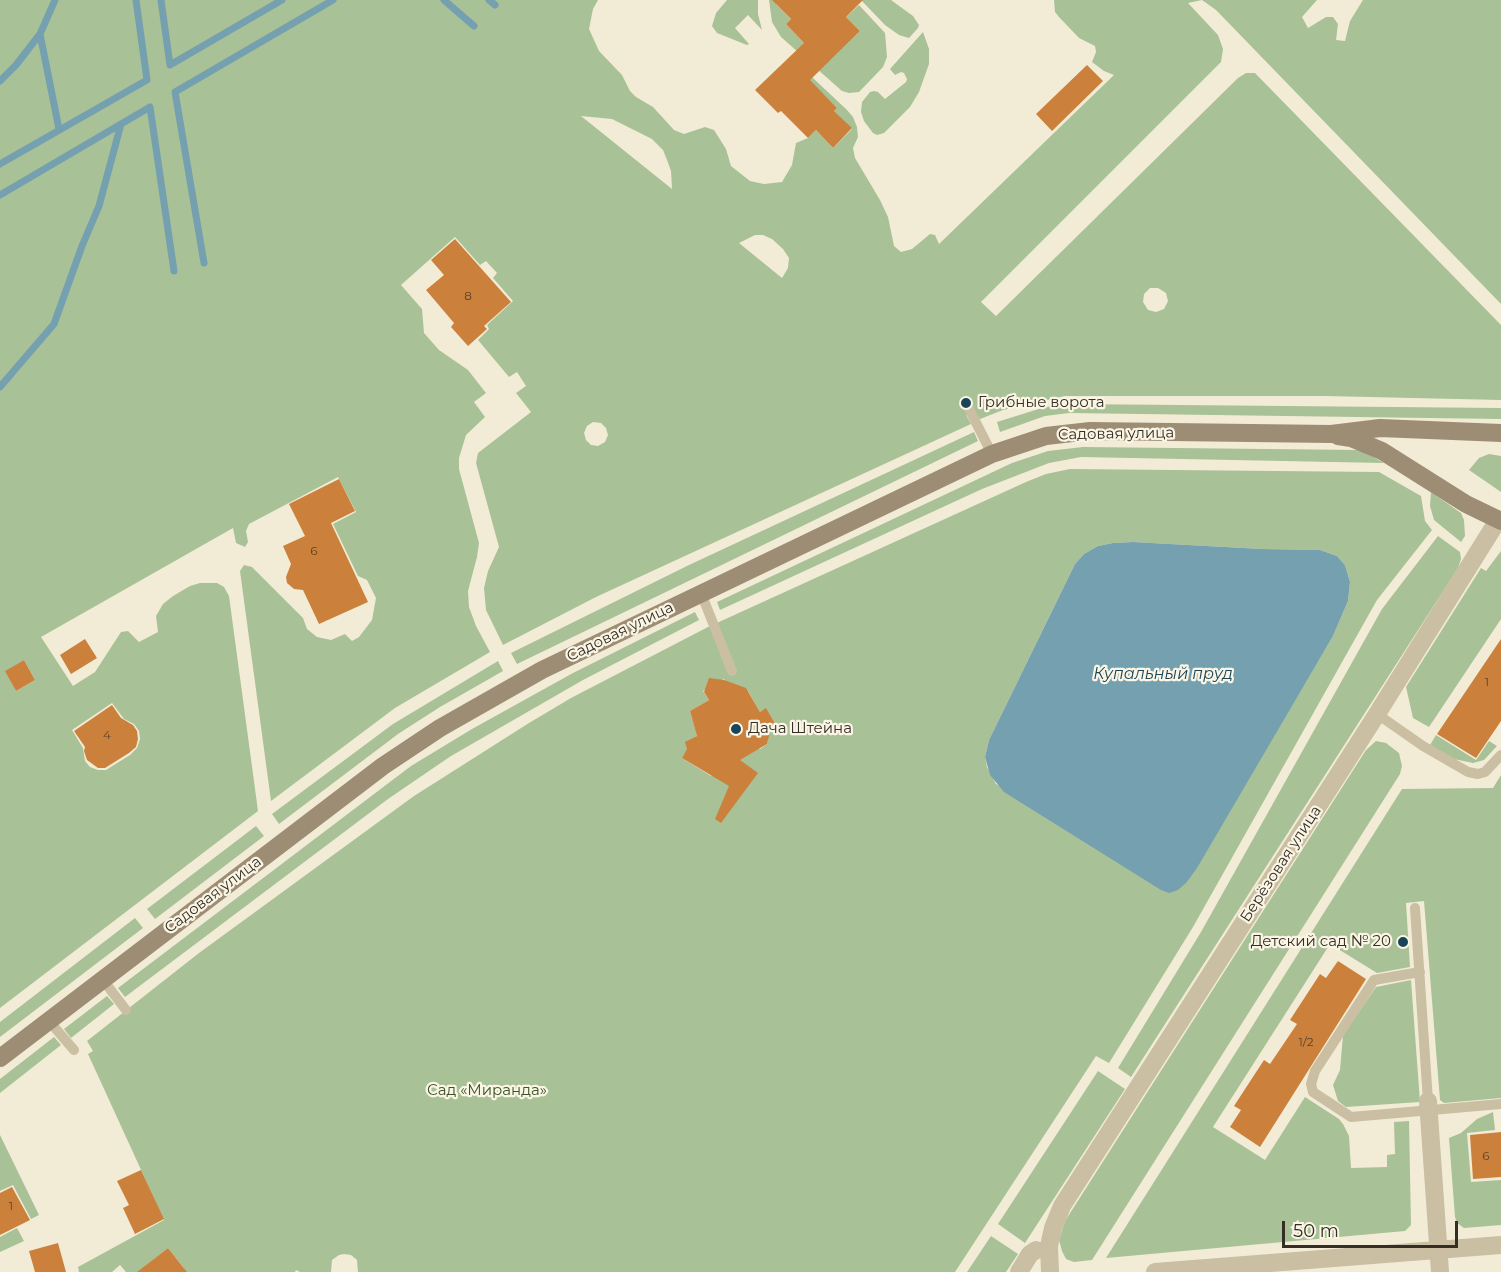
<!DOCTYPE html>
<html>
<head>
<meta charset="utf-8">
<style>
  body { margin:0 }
  #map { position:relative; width:1501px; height:1272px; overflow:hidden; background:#f2ecd7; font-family:Montserrat,sans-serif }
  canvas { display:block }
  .scale { position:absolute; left:1282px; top:1221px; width:176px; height:27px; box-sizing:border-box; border:3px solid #352e25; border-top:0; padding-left:8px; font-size:18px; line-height:21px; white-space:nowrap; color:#352e25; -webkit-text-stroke:4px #faf5e4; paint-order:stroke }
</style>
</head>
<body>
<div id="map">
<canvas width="1501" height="1272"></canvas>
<div class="scale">50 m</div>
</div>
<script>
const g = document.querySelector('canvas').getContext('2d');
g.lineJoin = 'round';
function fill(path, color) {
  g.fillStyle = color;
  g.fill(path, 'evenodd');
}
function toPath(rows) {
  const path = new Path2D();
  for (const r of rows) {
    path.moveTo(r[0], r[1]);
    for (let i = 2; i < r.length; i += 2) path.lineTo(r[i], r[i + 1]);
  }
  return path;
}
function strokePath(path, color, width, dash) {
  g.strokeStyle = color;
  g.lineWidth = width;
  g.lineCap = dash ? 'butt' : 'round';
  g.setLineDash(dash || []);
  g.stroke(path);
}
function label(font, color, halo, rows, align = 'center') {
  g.font = font + ' Montserrat,sans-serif';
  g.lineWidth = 4.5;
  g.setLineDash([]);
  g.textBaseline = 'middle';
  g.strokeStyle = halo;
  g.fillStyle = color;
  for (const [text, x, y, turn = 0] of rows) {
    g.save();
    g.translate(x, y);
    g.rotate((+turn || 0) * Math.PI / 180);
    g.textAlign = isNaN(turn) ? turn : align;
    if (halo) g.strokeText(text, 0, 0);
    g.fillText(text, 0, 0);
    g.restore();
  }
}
const green = toPath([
  [0,0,598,0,593,9,589,29,599,51,622,75,630,91,636,97,653,107,674,130,684,134,705,127,714,130,726,149,731,166,750,181,764,184,782,182,792,165,796,143,808,138,816,130,833,148,852,129,834,111,837,108,824,95,821,97,796,62,847,110,853,117,857,127,858,137,853,148,855,158,880,200,888,217,894,246,901,252,912,249,930,234,935,235,939,244,1114,75,1104,71,1092,62,1096,52,1095,46,1079,38,1059,17,1055,12,1054,0,1317,0,1302,17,1308,28,1326,17,1333,17,1338,24,1336,40,1345,41,1350,21,1363,0,1501,0,1501,304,1216,10,1202,0,1188,3,1218,35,1223,49,1221,62,981,302,996,316,1238,78,1246,73,1255,73,1501,325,1501,400,1325,396,1065,396,1003,410,980,419,966,415,971,424,596,597,503,645,486,610,484,588,488,571,499,547,476,463,478,453,531,412,516,393,526,386,517,372,509,377,478,340,489,329,487,325,513,301,493,278,497,273,486,261,480,265,455,237,401,285,422,309,424,333,439,350,468,370,486,393,474,402,485,417,466,435,459,458,459,469,479,543,477,557,468,591,469,607,476,626,490,652,395,708,271,801,240,571,244,565,252,567,303,618,307,629,317,637,331,640,345,634,352,641,359,637,372,620,376,598,367,580,358,576,333,524,356,512,338,477,249,524,246,531,248,542,245,547,236,543,233,528,41,637,73,686,95,672,121,632,128,631,139,642,158,632,156,616,163,604,173,596,190,586,200,583,217,583,224,587,229,596,258,811,0,1008],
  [581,116,612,119,652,139,663,150,667,160,671,171,672,189],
  [755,235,763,235,772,239,783,249,789,258,788,268,782,278,739,243],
  [1150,288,1158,288,1166,293,1168,301,1164,309,1156,312,1148,310,1143,302,1144,294],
  [593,422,601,423,606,428,608,435,605,442,598,446,591,445,586,440,584,433,587,426],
  [24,660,35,680,16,691,6,671],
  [112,703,124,719,134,724,139,731,140,739,137,748,130,755,106,770,98,770,90,767,85,761,83,748,72,730],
  [727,0,758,0,758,14,762,30,748,15,735,28,749,44,747,45,717,33,712,26,716,13],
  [769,0,780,0,776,4,791,19,786,24,805,44,830,60,860,31,846,17,859,5,885,33,887,57,883,67,859,92,849,93,842,91,781,37,772,22],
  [861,0,891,0,913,16,919,25,918,28,909,38,899,35,885,25],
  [923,32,929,49,929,64,919,92,910,107,884,133,877,135,873,133,864,121,861,112,862,102,870,92,874,91,878,92,885,99,906,82,907,79,904,73,901,72,895,75,890,69],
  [1071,404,1501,408,1501,419,1069,413,1045,416,1000,432,997,422,1045,407],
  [974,432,978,441,517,664,511,653,689,565],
  [1083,447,1361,450,1384,463,1081,457,1049,463,982,489,720,610,717,602,1012,463,1048,451],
  [1489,454,1501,456,1501,492,1469,470,1479,458],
  [1070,469,1379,472,1421,496,1425,521,1432,530,1377,600,1193,927,1109,1063,1096,1056,955,1272,358,1272,357,1260,351,1255,344,1254,339,1255,332,1260,331,1272,300,1272,296,1270,295,1272,182,1272,184,1268,168,1248,145,1266,149,1272,126,1272,120,1265,112,1272,79,1272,78,1267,164,1220,88,1054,93,1051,87,1041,199,953,414,796,529,723,571,698,708,627,1026,482,1046,474],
  [1133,542,1262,549,1320,550,1337,556,1345,565,1350,582,1348,601,1333,636,1187,882,996,784,987,767,985,757,989,740,1075,564,1084,554,1098,546,1113,543],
  [724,679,729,688,744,693,748,691,760,712,766,709,777,727,766,734,768,739,767,744,760,749,754,747,720,762,711,776,682,758,697,735,690,711,709,700,703,691],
  [1431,492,1461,513,1464,520,1465,536,1461,542,1434,520,1430,506],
  [1438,536,1460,552,1461,559,1458,568,1131,1077,1118,1068,1201,932,1382,609],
  [1501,551,1501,619,1429,727,1413,718,1406,687,1481,568,1486,571],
  [695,612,699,620,583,680,451,756,388,799,125,997,118,988,411,766,472,729,573,673],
  [498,661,503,671,440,707,398,734,279,824,272,814,393,724],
  [1436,735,1476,760,1489,741,1497,746,1484,760,1473,763,1454,759,1430,745],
  [1376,741,1386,743,1399,753,1402,766,1400,774,1092,1260,1074,1262,1066,1259,1062,1251,1059,1240,1065,1221,1366,750],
  [1501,775,1501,1098,1444,1103,1440,1100,1424,901,1406,903,1410,967,1377,973,1330,944,1213,1127,1265,1160,1305,1097,1339,1119,1343,1124,1349,1136,1351,1168,1387,1167,1387,1155,1395,1154,1394,1122,1409,1121,1411,1225,1405,1231,1106,1258,1402,789,1493,788],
  [256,826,264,836,155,919,147,909],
  [135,918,143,928,0,1037,0,1022],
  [1411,980,1420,1102,1346,1107,1338,1101,1333,1085,1340,1070,1343,1035,1376,987],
  [107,996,114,1004,71,1038,64,1029],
  [54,1037,61,1045,0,1093,0,1079],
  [1098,1071,1125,1089,1025,1243,998,1224],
  [1493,1112,1495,1130,1467,1133,1471,1182,1501,1180,1501,1225,1464,1228,1457,1223,1455,1217,1449,1138,1461,1133,1477,1119],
  [0,1135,39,1215,31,1219,13,1185,0,1191],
  [17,1228,24,1241,0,1252,0,1237],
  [991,1236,1018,1254,1006,1272,967,1272]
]);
const water = toPath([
  [1133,542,1262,549,1320,550,1337,556,1345,565,1350,582,1348,601,1333,636,1197,868,1187,882,1178,890,1169,893,1161,890,1004,792,990,775,985,757,989,740,1075,564,1084,554,1098,546,1113,543]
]);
const stream = toPath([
  [161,0,170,65,282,0],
  [444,0,474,26],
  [489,0,495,5],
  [40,34,59,129],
  [0,81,16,65,40,34,55,0],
  [0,164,147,80,136,0],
  [0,195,150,107,174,271],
  [204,263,175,92,333,0],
  [0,387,54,324,82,246,99,206,121,124]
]);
const building = toPath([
  [772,0,863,0,846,17,860,31,810,80,837,108,834,111,852,128,833,148,816,130,808,138,781,111,778,113,755,90,804,43,786,24,791,19],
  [1087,65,1103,81,1052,131,1036,114],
  [455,239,511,302,484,326,487,329,468,346,451,327,454,323,426,290,444,275,431,260],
  [339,479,355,511,331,523,368,602,319,624,303,590,294,589,287,583,286,577,291,564,283,546,305,536,289,504],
  [85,639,97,658,71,674,60,655],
  [1501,639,1501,721,1476,758,1437,734],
  [24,660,35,680,16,691,5,671],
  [709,678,724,680,746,688,760,712,766,708,777,727,770,732,767,744,740,760,758,773,721,823,715,819,729,786,682,758,687,749,685,742,697,736,690,711,709,700,704,692],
  [112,705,121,718,133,725,137,731,138,739,136,747,129,753,105,768,98,768,87,760,84,751,85,747,74,731],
  [1338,961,1366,979,1260,1147,1230,1127,1241,1110,1234,1106,1264,1060,1270,1064,1297,1024,1290,1020,1320,974,1326,978],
  [1501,1132,1501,1177,1473,1179,1470,1135],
  [141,1170,164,1219,135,1234,123,1208,129,1205,117,1181],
  [12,1187,30,1220,0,1235,0,1193],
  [58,1243,66,1272,35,1272,29,1251],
  [168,1248,187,1272,137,1272]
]);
const lane = toPath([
  [966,403,992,454],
  [701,593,732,671],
  [1377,714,1423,746,1468,772,1478,774,1485,772,1501,755],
  [1415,908,1428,1101],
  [1420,972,1374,980,1315,1071,1311,1084,1313,1092,1351,1117,1501,1104],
  [103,980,126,1010],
  [49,1021,74,1050]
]);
const street = toPath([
  [1428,1101,1440,1272],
  [1019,1272,1030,1254,1036,1250],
  [1050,1272,1049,1246,1053,1228,1062,1206,1377,714,1498,520],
  [1155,1272,1501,1245]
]);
const secondary = toPath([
  [1338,436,1351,438,1382,451,1466,504,1501,521],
  [0,1058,383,766,440,728,542,670,992,454,1046,436,1090,431,1331,434,1380,428,1501,433]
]);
const markers = [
  [966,403,6,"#1a4558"],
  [736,729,6,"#1a4558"],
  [1403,942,6,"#1a4558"]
];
const numberNames = [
  ["8",468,296],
  ["6",314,551],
  ["1",1487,682],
  ["4",107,735],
  ["1/2",1306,1042],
  ["6",1486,1156],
  ["1",11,1206]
];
const poiNames = [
  ["Грибные ворота",978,403],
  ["Дача Штейна",748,729],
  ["Детский сад № 20",1391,942,"right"]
];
const streetNames = [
  ["Садовая улица",1116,434,-1],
  ["Садовая улица",620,632,-26],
  ["Берёзовая улица",1281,864,-57],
  ["Садовая улица",213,895,-37]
];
const parkNames = [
  ["Сад «Миранда»",487,1091]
];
const waterNames = [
  ["Купальный пруд",1163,674]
];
fill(green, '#a9c197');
fill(water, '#75a0b0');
strokePath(stream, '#75a0b0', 7);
fill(building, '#cb813c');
strokePath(lane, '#cabea3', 10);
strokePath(street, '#cabea3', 18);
strokePath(secondary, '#9e8d75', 18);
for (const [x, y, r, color] of markers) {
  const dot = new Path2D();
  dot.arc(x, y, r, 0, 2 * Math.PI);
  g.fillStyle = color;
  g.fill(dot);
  strokePath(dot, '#faf5e4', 2);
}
label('12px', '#5a432b', null, numberNames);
label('15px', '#352e25', '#faf5e4', poiNames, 'left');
label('15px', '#352e25', '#faf5e4', streetNames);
label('15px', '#3a5428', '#faf5e4', parkNames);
label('italic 16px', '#1a4558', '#faf5e4', waterNames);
</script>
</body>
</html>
